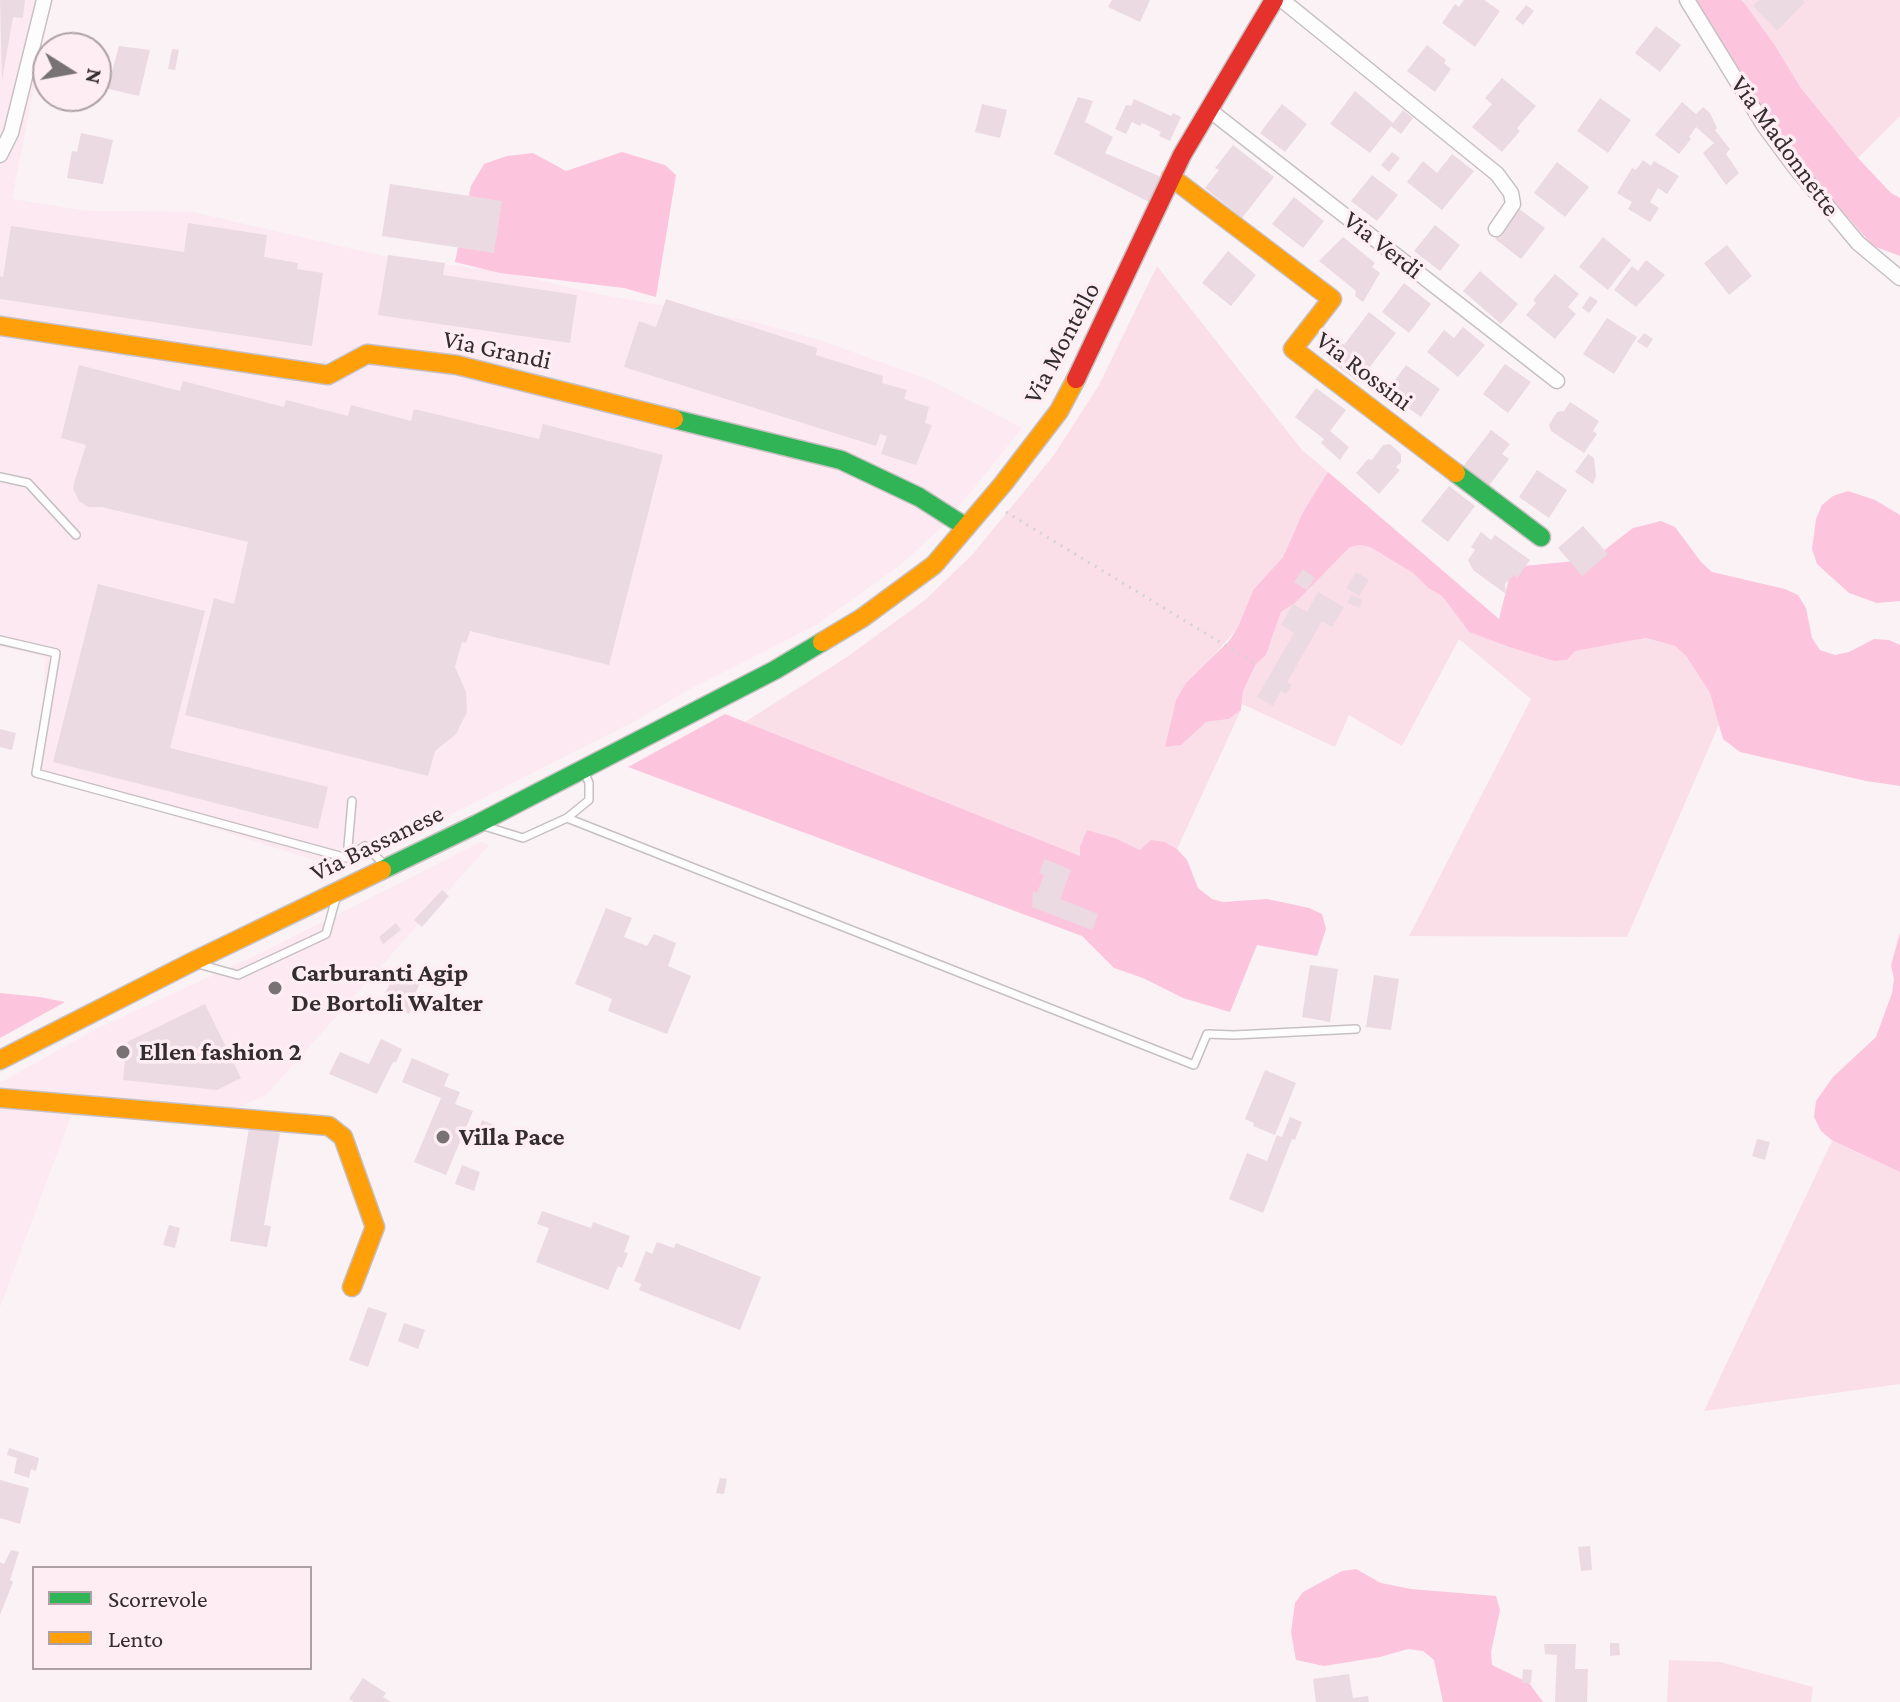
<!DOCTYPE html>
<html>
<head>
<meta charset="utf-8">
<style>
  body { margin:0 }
  #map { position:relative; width:1900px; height:1702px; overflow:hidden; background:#faf2f5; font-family:"Crimson Pro",serif }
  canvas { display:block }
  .legend { position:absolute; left:32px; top:1566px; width:280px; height:104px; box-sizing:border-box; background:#feeef4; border:2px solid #ada1a6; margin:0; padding:10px 14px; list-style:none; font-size:24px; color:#342d30 }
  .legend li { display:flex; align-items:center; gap:16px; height:40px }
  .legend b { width:40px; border:2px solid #ada1a6 }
  .north { position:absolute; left:32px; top:32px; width:80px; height:80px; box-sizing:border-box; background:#feeef4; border:2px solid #ada1a6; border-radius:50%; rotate:101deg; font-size:22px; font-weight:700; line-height:32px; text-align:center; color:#342d30 }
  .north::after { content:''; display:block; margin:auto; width:28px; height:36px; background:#797275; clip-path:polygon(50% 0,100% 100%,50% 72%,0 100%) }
</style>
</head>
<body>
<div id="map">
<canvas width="1900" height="1702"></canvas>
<ul class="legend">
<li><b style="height:10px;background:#30b455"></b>Scorrevole</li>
<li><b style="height:10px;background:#ff9f0a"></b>Lento</li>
</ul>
<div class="north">N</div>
</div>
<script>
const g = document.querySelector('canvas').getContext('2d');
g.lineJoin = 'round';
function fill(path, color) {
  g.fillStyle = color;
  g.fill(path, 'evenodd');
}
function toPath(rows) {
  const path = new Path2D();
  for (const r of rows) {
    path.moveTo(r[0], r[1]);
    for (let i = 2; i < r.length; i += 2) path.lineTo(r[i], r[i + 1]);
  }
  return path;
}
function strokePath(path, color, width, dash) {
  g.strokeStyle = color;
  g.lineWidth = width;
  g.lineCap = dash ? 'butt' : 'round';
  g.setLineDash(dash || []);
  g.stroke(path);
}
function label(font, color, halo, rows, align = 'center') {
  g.font = font + ' "Crimson Pro",serif';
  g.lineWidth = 7;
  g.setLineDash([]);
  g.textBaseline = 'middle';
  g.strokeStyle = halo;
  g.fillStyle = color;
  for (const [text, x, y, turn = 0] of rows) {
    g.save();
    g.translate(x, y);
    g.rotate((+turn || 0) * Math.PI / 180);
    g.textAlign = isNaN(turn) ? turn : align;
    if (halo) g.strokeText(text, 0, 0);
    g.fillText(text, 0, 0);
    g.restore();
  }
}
const built = toPath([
  [0,0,46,0,44,8,49,11,12,199,88,211,193,212,392,258,504,272,598,294,755,322,822,341,930,380,1022,428,944,525,899,566,816,625,686,691,641,718,343,869,41,774,45,657,0,646],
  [481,842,489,845,266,1095,212,1119,193,1123,71,1116,0,1307,0,1083,94,1030,263,952]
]);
const green = toPath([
  [1741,0,1900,0,1900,116,1858,158,1801,88,1774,44],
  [1157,266,1302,450,1328,472,1303,512,1283,557,1253,590,1238,627,1176,700,1166,747,1206,722,1229,719,1241,710,1177,849,1165,842,1140,850,1115,838,1087,830,1080,846,1081,857,745,722,847,657,925,600,972,555,1054,455,1099,385],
  [1360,545,1370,547,1413,573,1428,588,1442,596,1469,632,1509,647,1554,661,1567,660,1575,651,1646,638,1675,646,1686,656,1710,693,1720,722,1627,937,1409,936,1531,699,1459,639,1402,746,1349,715,1335,747,1242,704,1243,691,1256,664,1266,655,1281,612,1295,603,1350,547],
  [1832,1141,1900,1172,1900,1384,1704,1411],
  [1669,1660,1720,1662,1813,1687,1811,1702,1667,1702]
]);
const forest = toPath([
  [1693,0,1741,0,1745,4,1774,44,1801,88,1858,158,1891,193,1900,198,1900,256,1873,246,1795,157,1746,91],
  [622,152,665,165,676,175,656,297,624,288,500,273,455,262,471,186,484,164,507,156,533,153,566,171],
  [1328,472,1499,619,1512,567,1597,559,1598,555,1633,528,1661,521,1675,527,1701,562,1712,572,1785,589,1798,595,1806,608,1812,638,1820,650,1835,655,1849,652,1874,639,1889,640,1900,645,1900,786,1866,781,1740,752,1723,739,1710,693,1686,656,1675,646,1646,638,1575,651,1567,660,1554,661,1509,647,1469,632,1442,596,1428,588,1413,573,1370,547,1360,545,1350,547,1295,603,1281,612,1266,655,1256,664,1243,691,1241,710,1229,719,1206,722,1181,745,1165,747,1176,700,1186,683,1229,641,1238,627,1253,590,1283,557,1303,512],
  [1848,491,1875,500,1900,515,1900,601,1877,603,1849,593,1817,564,1812,549,1816,519,1822,505,1833,496],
  [725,714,1080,856,1080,846,1087,830,1115,838,1140,850,1151,840,1165,842,1177,849,1187,860,1198,888,1212,899,1223,902,1267,899,1309,908,1322,914,1326,929,1317,956,1257,945,1230,1012,1183,998,1143,978,1114,968,1082,936,628,767],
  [1900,933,1900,1172,1833,1141,1821,1131,1814,1117,1816,1101,1833,1077,1876,1037,1892,993,1894,979,1891,965],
  [0,993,40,997,65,1002,0,1038],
  [1356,1569,1381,1583,1411,1589,1496,1596,1500,1610,1491,1652,1492,1665,1529,1683,1543,1702,1443,1702,1434,1660,1423,1651,1408,1649,1380,1657,1324,1666,1296,1660,1291,1632,1295,1603,1303,1592,1342,1571]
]);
const building = toPath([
  [0,0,25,0,23,18,13,17,2,80],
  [1112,0,1150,0,1140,22,1108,7],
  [1464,0,1484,0,1500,11,1475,47,1442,23,1455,4,1459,7],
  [1759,0,1802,0,1805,2,1777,31,1753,6],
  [1526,5,1534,11,1523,25,1515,19],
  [1656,26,1681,45,1660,72,1635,53],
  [1427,45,1446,60,1444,63,1451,69,1435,92,1407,71],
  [119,46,150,50,139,96,105,88,108,74,111,75],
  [172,49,179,50,175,70,168,69],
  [1502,78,1536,106,1517,128,1520,131,1502,152,1472,127,1492,104,1485,98],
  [1355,91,1393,123,1403,110,1413,118,1401,134,1391,126,1370,153,1330,124],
  [1078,97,1093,101,1085,122,1113,137,1105,153,1166,179,1153,204,1054,154],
  [1600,98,1631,120,1608,153,1577,131],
  [1134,99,1171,116,1173,113,1181,117,1170,141,1159,136,1161,132,1142,123,1140,126,1132,122,1126,134,1115,129,1126,105,1131,106],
  [1682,102,1696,114,1703,107,1710,113,1717,128,1715,130,1730,149,1726,154,1739,173,1726,185,1703,153,1714,143,1696,127,1689,137,1691,139,1679,154,1655,135],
  [982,104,1007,110,1000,138,975,132],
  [1282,104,1307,124,1285,152,1260,133],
  [81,133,113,140,103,184,67,178,72,151,77,152],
  [1233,145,1274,177,1242,218,1205,188,1219,170,1215,168],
  [1392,152,1400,158,1389,172,1381,165],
  [1452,154,1474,171,1442,210,1407,182,1423,161,1437,173],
  [1643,160,1651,166,1654,161,1679,176,1667,194,1658,188,1650,202,1659,208,1650,222,1628,209,1632,202,1617,193,1632,168,1636,170],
  [1557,162,1589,187,1565,217,1534,193],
  [1372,175,1398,195,1377,221,1351,201],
  [390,184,502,201,494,253,382,236],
  [1294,197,1324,221,1303,248,1272,224],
  [1518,208,1545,228,1521,259,1495,239],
  [188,223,267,235,264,257,298,263,297,269,323,273,312,346,0,299,0,276,3,277,11,226,184,252],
  [1435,225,1460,245,1440,271,1414,251],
  [1343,237,1375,263,1372,267,1380,273,1363,302,1355,296,1356,291,1319,261],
  [1603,237,1631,260,1608,290,1579,267],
  [1727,245,1752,276,1729,295,1704,263],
  [1228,251,1256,275,1231,306,1202,283],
  [388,255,445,263,443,275,577,295,570,343,378,315],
  [1646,260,1665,275,1636,307,1614,290,1632,266,1638,271],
  [1480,271,1518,304,1501,324,1463,291],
  [1555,274,1579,294,1568,307,1576,314,1555,339,1526,315,1536,303,1533,300],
  [1404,283,1431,304,1409,333,1382,312],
  [1590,296,1598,301,1589,313,1582,308],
  [666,299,817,348,816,355,883,376,882,383,907,390,904,399,929,407,925,423,932,425,916,465,881,454,887,436,880,434,876,446,624,367,639,321,656,327],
  [1369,312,1396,333,1358,382,1328,359,1341,342,1344,345],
  [1607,318,1637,337,1614,374,1583,354],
  [1463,327,1485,345,1458,377,1427,352,1444,330,1454,338],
  [1644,333,1653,339,1647,348,1637,342],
  [1505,364,1531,382,1508,413,1483,394],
  [79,365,180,391,183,381,284,407,286,400,348,416,351,405,411,421,414,409,539,439,543,424,663,455,609,665,470,631,466,643,462,642,455,667,466,692,467,712,456,734,435,751,428,776,185,715,214,598,234,604,248,542,102,507,88,507,79,501,73,489,74,483,86,445,61,438],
  [1406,365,1440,389,1421,417,1386,392],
  [1316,388,1346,410,1330,431,1349,447,1340,460,1321,443,1324,439,1295,417],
  [1570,402,1599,421,1593,431,1597,434,1584,453,1551,431,1549,425,1557,412,1564,411],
  [1491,430,1510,444,1502,454,1509,459,1488,487,1462,468],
  [1390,444,1401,454,1401,462,1396,467,1400,470,1379,494,1356,473,1368,459,1372,460,1383,445],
  [1588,454,1594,458,1596,476,1593,484,1575,472],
  [1537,470,1567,490,1549,518,1519,497],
  [1449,486,1475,506,1448,542,1421,521],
  [1583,526,1608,554,1582,576,1558,548],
  [1481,532,1491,540,1495,535,1530,560,1517,578,1514,575,1505,584,1506,594,1473,570,1468,560,1475,550,1471,547],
  [1303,569,1315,578,1307,590,1294,582],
  [1356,572,1369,580,1359,596,1346,588],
  [98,584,205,611,170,748,328,787,318,829,53,762],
  [1318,592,1344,607,1332,627,1322,621,1287,682,1292,685,1286,694,1281,691,1273,706,1257,697,1294,633,1281,625,1293,604,1307,612],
  [1351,595,1363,600,1359,608,1347,603],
  [0,729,16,733,12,750,0,747],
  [1045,859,1071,870,1060,899,1098,914,1092,930,1032,907,1033,891,1037,893,1044,875,1039,873],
  [442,890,449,896,422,927,414,920],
  [606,908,632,918,624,937,647,946,654,934,676,943,668,966,691,976,667,1034,608,1011,612,999,575,984],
  [396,923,401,930,383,944,379,937],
  [1310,965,1338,969,1330,1022,1302,1017],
  [397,970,421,981,412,1000,416,1002,409,1014,388,1000,385,993],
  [1374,975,1399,979,1391,1030,1366,1027],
  [205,1004,241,1078,217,1090,123,1080,127,1042],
  [381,1039,402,1049,396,1062,393,1062,377,1094,329,1074,340,1052,369,1064],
  [412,1058,449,1074,444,1086,460,1092,455,1104,473,1111,446,1175,414,1162,441,1098,402,1082],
  [1265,1070,1296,1083,1275,1135,1253,1126,1254,1123,1245,1119],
  [1290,1117,1302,1122,1295,1140,1292,1139,1263,1213,1229,1199,1247,1153,1267,1161,1277,1135,1282,1137],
  [482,1120,497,1126,491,1143,476,1137],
  [249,1128,280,1133,264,1225,271,1226,267,1247,230,1241],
  [1757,1139,1770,1142,1765,1160,1752,1156],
  [462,1165,480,1172,474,1191,455,1184],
  [542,1211,591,1228,593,1222,630,1236,624,1252,628,1253,622,1268,618,1266,608,1290,536,1262,549,1228,537,1224],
  [169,1225,180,1228,175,1248,163,1245],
  [657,1242,674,1248,676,1243,761,1277,740,1330,639,1290,641,1284,634,1281,646,1251,652,1254],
  [368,1307,387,1313,368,1367,349,1360],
  [404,1323,425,1330,418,1349,398,1341],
  [9,1448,39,1458,36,1471,31,1469,29,1478,14,1473,17,1458,7,1455],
  [720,1478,727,1479,724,1494,716,1493],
  [0,1480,29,1488,20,1524,0,1518],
  [1590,1546,1592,1570,1581,1571,1578,1547],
  [11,1550,19,1552,10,1580,13,1582,0,1615,0,1562,4,1564],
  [1610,1643,1619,1643,1620,1655,1610,1656],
  [1544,1644,1576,1644,1575,1669,1588,1669,1587,1702,1555,1702,1557,1655,1545,1654],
  [1523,1669,1532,1670,1531,1683,1522,1683],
  [1349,1674,1353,1698,1368,1696,1369,1702,1316,1702,1313,1679],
  [363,1678,386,1693,383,1697,391,1702,354,1702,349,1699]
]);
const path = toPath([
  [1006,512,1256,664]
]);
const lane = toPath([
  [0,477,28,483,76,535],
  [0,640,56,653,36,773,347,858,352,801],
  [567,818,589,800,589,783,584,771],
  [484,826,523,838,567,818,1194,1065,1207,1034,1234,1035,1356,1029],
  [347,858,365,846,385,865],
  [198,964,238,975,326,934,336,898]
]);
const street = toPath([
  [1282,0,1497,174,1511,193,1513,204,1496,229],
  [1687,0,1765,127,1794,166,1858,243,1900,278],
  [1208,109,1557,381],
  [0,155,11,133,44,0]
]);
const fast = toPath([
  [674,419,841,460,919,497,966,527],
  [1456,473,1541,537],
  [382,870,477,824,775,670,822,642]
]);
const slow = toPath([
  [1171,177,1332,299,1293,349,1456,473],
  [0,326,328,375,367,354,457,365,674,419],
  [822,642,862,618,934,565,1003,484,1059,411,1076,379],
  [0,1060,192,962,382,870],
  [0,1098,329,1126,343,1137,375,1227,352,1287]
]);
const jam = toPath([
  [1076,379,1182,155,1274,0]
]);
const markers = [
  [275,988,8,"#797275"],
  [123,1052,8,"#797275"],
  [443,1137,8,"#797275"]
];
const streetNames = [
  ["Via Madonnette",1785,146,54],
  ["Via Verdi",1383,245,38],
  ["Via Montello",1062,343,-62],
  ["Via Grandi",497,350,12],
  ["Via Rossini",1364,371,37],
  ["Via Bassanese",377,843,-26]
];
const poiNames = [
  ["Carburanti Agip",291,973],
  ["De Bortoli Walter",291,1003],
  ["Ellen fashion 2",139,1052],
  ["Villa Pace",459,1137]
];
fill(built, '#fce9f1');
fill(green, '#fadfe9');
fill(forest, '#fcc5dd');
fill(building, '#ecdae2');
strokePath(lane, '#c7c0c2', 10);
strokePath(street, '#c7c0c2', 17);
strokePath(fast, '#c7c0c2', 21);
strokePath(slow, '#c7c0c2', 21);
strokePath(jam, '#c7c0c2', 21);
strokePath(path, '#d6d3d4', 3, [2, 6]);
strokePath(lane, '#fefdfe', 7);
strokePath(street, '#fefdfe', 14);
strokePath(fast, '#30b455', 18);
strokePath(slow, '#ff9f0a', 18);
strokePath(jam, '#e5322d', 18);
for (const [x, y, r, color] of markers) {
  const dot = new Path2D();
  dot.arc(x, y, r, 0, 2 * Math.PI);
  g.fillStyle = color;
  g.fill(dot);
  strokePath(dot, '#feeef4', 3);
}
label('26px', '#342d30', '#feeef4', streetNames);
label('bold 26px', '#342d30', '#feeef4', poiNames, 'left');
</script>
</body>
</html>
